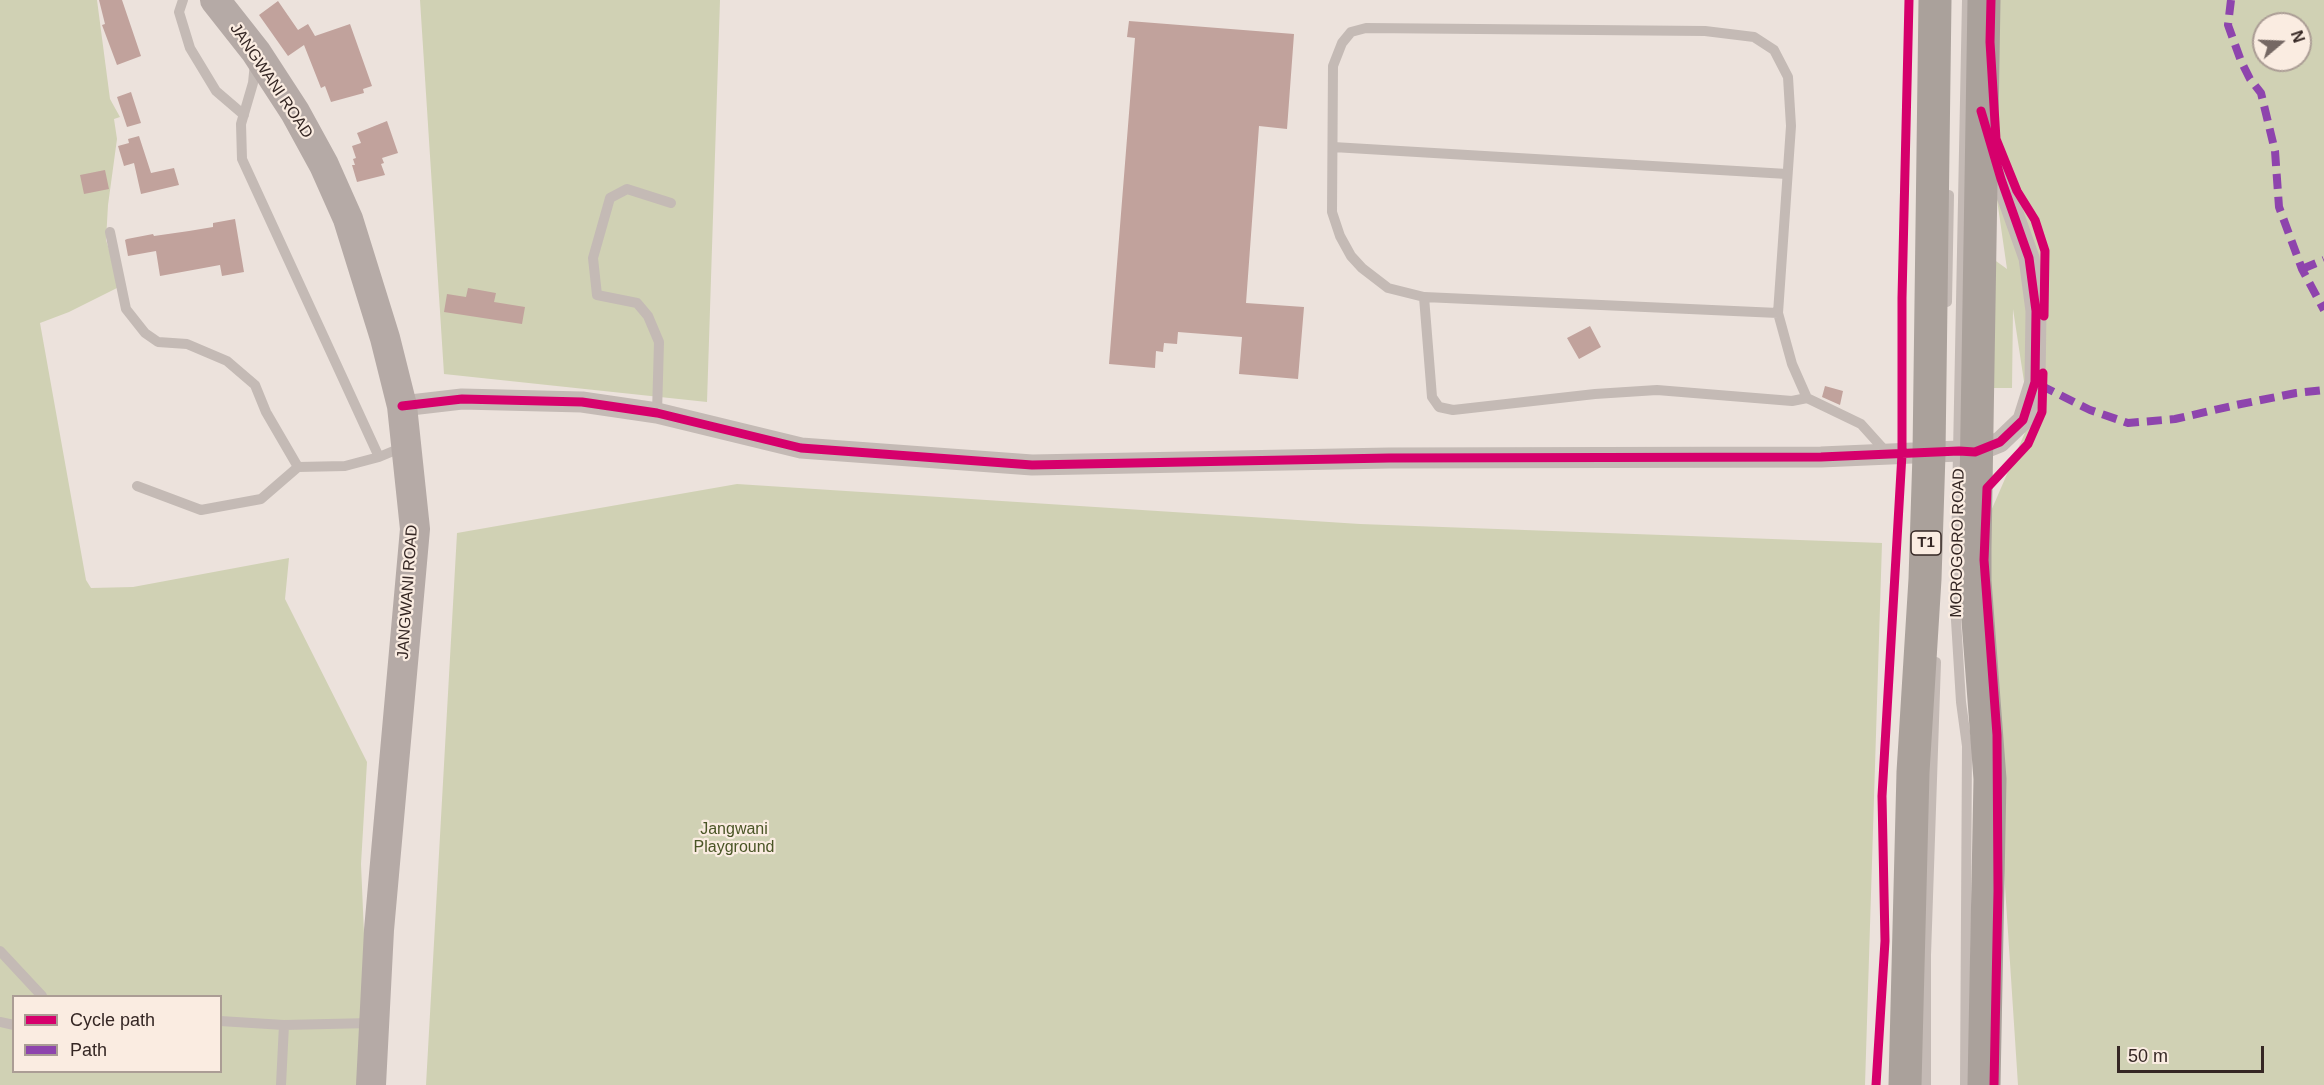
<!DOCTYPE html>
<html>
<head>
<meta charset="utf-8">
<style>
  body { margin:0 }
  #map { position:relative; width:2324px; height:1085px; overflow:hidden; background:#ece2dc; font-family:Helvetica,sans-serif }
  canvas { display:block }
  .legend { position:absolute; left:12px; top:995px; width:210px; height:78px; box-sizing:border-box; background:#faece1; border:2px solid #ab9d95; margin:0; padding:8px 10px; list-style:none; font-size:18px; color:#352724 }
  .legend li { display:flex; align-items:center; gap:12px; height:30px }
  .legend b { width:30px; border:2px solid #ab9d95 }
  .north { position:absolute; left:2252px; top:12px; width:60px; height:60px; box-sizing:border-box; background:#faece1; border:2px solid #ab9d95; border-radius:50%; rotate:71deg; font-size:16px; font-weight:700; line-height:24px; text-align:center; color:#352724 }
  .north::after { content:''; display:block; margin:auto; width:21px; height:27px; background:#756864; clip-path:polygon(50% 0,100% 100%,50% 72%,0 100%) }
  .scale { position:absolute; left:2117px; top:1046px; width:147px; height:27px; box-sizing:border-box; border:3px solid #352724; border-top:0; padding-left:8px; font-size:18px; line-height:21px; white-space:nowrap; color:#352724; -webkit-text-stroke:4px #faece1; paint-order:stroke }
</style>
</head>
<body>
<div id="map">
<canvas width="2324" height="1085"></canvas>
<ul class="legend">
<li><b style="height:8px;background:#d6006c"></b>Cycle path</li>
<li><b style="height:8px;background:#8e44ad"></b>Path</li>
</ul>
<div class="north">N</div>
<div class="scale">50 m</div>
</div>
<script>
const g = document.querySelector('canvas').getContext('2d');
g.lineJoin = 'round';
function fill(path, color) {
  g.fillStyle = color;
  g.fill(path, 'evenodd');
}
function toPath(rows) {
  const path = new Path2D();
  for (const r of rows) {
    path.moveTo(r[0], r[1]);
    for (let i = 2; i < r.length; i += 2) path.lineTo(r[i], r[i + 1]);
  }
  return path;
}
function strokePath(path, color, width, dash) {
  g.strokeStyle = color;
  g.lineWidth = width;
  g.lineCap = dash ? 'butt' : 'round';
  g.setLineDash(dash || []);
  g.stroke(path);
}
function label(font, color, halo, rows, align = 'center') {
  g.font = font + ' Helvetica,sans-serif';
  g.lineWidth = 4.5;
  g.setLineDash([]);
  g.textBaseline = 'middle';
  g.strokeStyle = halo;
  g.fillStyle = color;
  for (const [text, x, y, turn = 0] of rows) {
    g.save();
    g.translate(x, y);
    g.rotate((+turn || 0) * Math.PI / 180);
    g.textAlign = isNaN(turn) ? turn : align;
    if (halo) g.strokeText(text, 0, 0);
    g.fillText(text, 0, 0);
    g.restore();
  }
}
const green = toPath([
  [0,0,97,0,110,99,120,117,114,119,117,139,108,205,106,240,121,286,69,312,40,323,86,580,91,588,133,587,289,558,285,599,367,762,361,864,365,957,361,1085,0,1085],
  [14,996,220,996,220,1072,14,1072],
  [420,0,720,0,707,402,444,374],
  [1989,0,2324,0,2324,1085,2018,1085,1997,764,1975,548,2030,421,2013,309,2012,388,1983,388,1989,256,2007,269,1982,95],
  [2264,24,2300,24,2300,60,2264,60],
  [737,484,1360,524,1882,543,1865,1085,426,1085,457,533]
]);
const building = toPath([
  [99,0,122,0,141,56,117,65,102,25,105,24],
  [278,1,298,30,308,24,315,36,350,24,372,86,363,89,364,93,331,102,325,86,321,88,304,45,288,56,259,15],
  [1129,21,1294,34,1287,129,1259,126,1246,303,1304,307,1298,379,1239,374,1242,337,1178,332,1177,344,1164,343,1163,352,1156,351,1155,368,1109,364,1135,38,1127,37],
  [131,92,141,123,127,127,117,97],
  [387,121,398,153,382,158,384,163,381,164,385,175,357,182,352,165,355,165,353,159,356,158,352,146,361,143,357,133],
  [139,136,151,173,174,168,179,185,141,194,134,163,124,166,118,146,129,143,128,139],
  [105,170,109,189,84,194,80,175],
  [235,219,244,272,222,276,220,265,160,276,156,251,128,256,125,240,127,239,153,234,154,236,189,231,213,227,213,223],
  [468,288,496,293,494,302,525,307,522,324,444,312,447,294,466,297],
  [1590,326,1601,347,1579,359,1567,338],
  [1825,386,1843,391,1840,405,1822,397]
]);
const lane = toPath([
  [183,0,179,12,190,48,216,91,244,115],
  [255,63,253,83,241,124,242,159,379,457],
  [1333,147,1787,174],
  [110,232,126,309,145,333,158,342,187,344,227,361,255,385,266,412,298,467,345,466,379,457,403,447],
  [1424,297,1432,397,1439,407,1453,410,1595,394,1657,390,1792,401,1807,398,1861,424,1888,454],
  [1947,302,1949,195],
  [1778,313,1424,297,1388,288,1362,268,1351,256,1340,236,1332,212,1333,66,1342,43,1351,32,1366,28,1705,31,1754,37,1774,50,1788,77,1791,126,1778,313,1792,364,1807,398],
  [657,413,659,342,648,316,637,303,597,295,593,258,610,198,627,189,671,203],
  [137,486,201,510,261,499,298,467],
  [0,951,42,996],
  [220,1021,284,1025,371,1023],
  [0,1022,14,1025],
  [281,1085,284,1025],
  [1926,1085,1926,955,1936,662],
  [1965,1085,1967,746,1961,702,1955,604,1967,0]
]);
const street = toPath([
  [402,406,462,399,582,402,657,413,801,448,1032,465,1389,458,1821,457,1959,451,1975,452,2000,442,2023,420,2035,382,2036,311,2029,258,2001,179,1990,142]
]);
const secondary = toPath([
  [215,0,256,52,295,112,324,165,348,219,385,338,402,406,415,529,379,930,371,1085]
]);
const highway = toPath([
  [1905,1085,1913,772,1925,579,1929,454,1935,0],
  [1984,1085,1990,779,1975,581,1975,548,1984,0]
]);
const quiet = toPath([
  [2231,0,2228,25,2241,61,2250,79,2261,93,2275,151,2279,207,2302,269,2324,310],
  [2302,269,2324,260],
  [2040,385,2090,410,2128,423,2175,419,2236,405,2296,393,2324,390]
]);
const cycleway = toPath([
  [1991,0,1990,42,1996,139,2017,191,2035,220,2045,251,2044,316],
  [402,406,462,399,582,402,657,413,801,448,1032,465,1389,458,1821,457,1959,451,1975,452,2000,442,2023,420,2035,382,2036,311,2029,258,2001,179,1981,111],
  [1876,1085,1885,941,1882,796,1902,454,1902,298,1909,0],
  [1994,1085,1998,891,1997,735,1984,560,1987,488,2028,444,2042,412,2043,373]
]);
const shields = [
  [1926,543,30]
];
const shieldNames = [
  ["T1",1926,543]
];
const streetNames = [
  ["JANGWANI ROAD",271,81,56],
  ["MOROGORO ROAD",1958,543,-89],
  ["JANGWANI ROAD",408,592,-86]
];
const parkNames = [
  ["Jangwani",734,830],
  ["Playground",734,848]
];
fill(green, '#d0d1b4');
fill(building, '#c1a29c');
strokePath(lane, '#c4bab5', 10);
strokePath(street, '#c4bab5', 21);
strokePath(secondary, '#b5aaa6', 30);
strokePath(highway, '#aaa19b', 33);
strokePath(quiet, '#8e44ad', 8, [15, 8]);
strokePath(cycleway, '#d6006c', 9);
for (const [x, y, w] of shields) {
  const box = new Path2D();
  box.roundRect(x - w / 2, y - 12, w, 24, 4.5);
  g.fillStyle = '#faece1';
  g.fill(box);
  strokePath(box, '#352724', 1.5);
}
label('bold 15px', '#352724', null, shieldNames);
label('16px', '#352724', '#faece1', streetNames);
label('16px', '#4a5526', '#faece1', parkNames);
</script>
</body>
</html>
